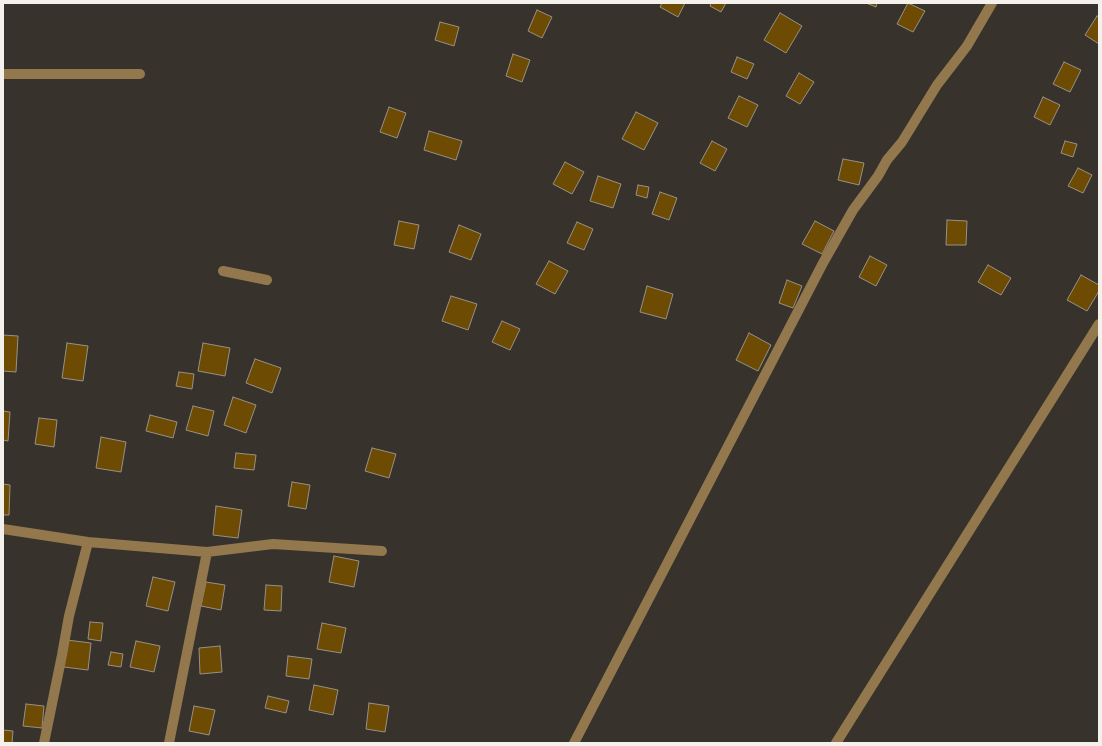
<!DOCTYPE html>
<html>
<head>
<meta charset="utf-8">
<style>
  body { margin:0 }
  #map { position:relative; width:1102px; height:746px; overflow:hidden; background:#37322b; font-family:Arial,sans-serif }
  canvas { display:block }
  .frame { position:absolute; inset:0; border:4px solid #f4f1ec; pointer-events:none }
</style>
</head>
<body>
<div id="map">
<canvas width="1102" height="746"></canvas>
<div class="frame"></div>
</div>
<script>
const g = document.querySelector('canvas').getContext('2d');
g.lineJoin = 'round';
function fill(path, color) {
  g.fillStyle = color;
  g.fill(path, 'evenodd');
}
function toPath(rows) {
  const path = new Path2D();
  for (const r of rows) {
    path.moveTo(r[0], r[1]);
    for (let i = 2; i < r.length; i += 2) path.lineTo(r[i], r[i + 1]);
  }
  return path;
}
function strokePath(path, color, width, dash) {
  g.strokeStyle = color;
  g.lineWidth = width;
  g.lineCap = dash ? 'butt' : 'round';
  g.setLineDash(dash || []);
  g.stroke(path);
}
const building = toPath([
  [662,3,685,3,678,17,660,7,662,3],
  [711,3,726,3,721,12,710,6,711,3],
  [866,3,877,3,876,7,866,3],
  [908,3,925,11,913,32,897,24,908,3],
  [537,10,552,17,542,38,528,31,537,10],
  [780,13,802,26,786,53,764,40,780,13],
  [1097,16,1099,17,1099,44,1085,35,1097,16],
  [440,22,459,27,454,46,435,40,440,22],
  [513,54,530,60,522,82,506,76,513,54],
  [737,57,754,64,747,79,731,72,737,57],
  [1064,62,1081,70,1070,92,1053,84,1064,62],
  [799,73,814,82,800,104,786,96,799,73],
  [739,96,758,105,747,127,728,118,739,96],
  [1043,97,1060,105,1050,125,1034,117,1043,97],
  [389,107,406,113,397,138,380,132,389,107],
  [636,112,658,123,644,150,622,139,636,112],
  [429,131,462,141,456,160,424,150,429,131],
  [712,141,727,149,715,171,700,163,712,141],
  [1065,141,1077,144,1073,157,1061,153,1065,141],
  [843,159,864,163,859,185,838,180,843,159],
  [565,162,584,172,572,194,553,184,565,162],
  [1078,168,1092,175,1083,193,1068,186,1078,168],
  [598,176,621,184,613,208,590,201,598,176],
  [638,185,649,187,647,198,636,195,638,185],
  [660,192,677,198,669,220,652,214,660,192],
  [947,220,967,221,966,245,946,245,947,220],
  [399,221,419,225,414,249,394,245,399,221],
  [815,221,834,231,822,254,802,244,815,221],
  [577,222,593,229,584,250,567,243,577,222],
  [459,225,481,234,471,260,449,252,459,225],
  [870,256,887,265,876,286,859,277,870,256],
  [549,261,568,271,555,294,536,284,549,261],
  [988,265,1011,278,1001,295,978,282,988,265],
  [1081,275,1099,285,1099,291,1087,311,1067,300,1081,275],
  [787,280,802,286,793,308,779,303,787,280],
  [647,286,673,294,666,319,640,312,647,286],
  [451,296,477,304,468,330,442,321,451,296],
  [502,321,520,329,510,350,492,342,502,321],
  [749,333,771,345,758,371,736,360,749,333],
  [3,335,18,336,16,372,3,371,3,335],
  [67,343,88,346,83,381,62,378,67,343],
  [203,343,230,348,225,376,198,371,203,343],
  [255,359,281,368,272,393,246,383,255,359],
  [179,372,194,374,192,389,176,386,179,372],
  [233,397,256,405,246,433,224,425,233,397],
  [193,406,214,411,208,436,186,430,193,406],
  [3,411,10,412,8,441,3,440,3,411],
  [150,415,177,422,173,438,146,431,150,415],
  [39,418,57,420,54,447,35,444,39,418],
  [101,437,126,442,121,472,96,468,101,437],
  [372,448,396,454,389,478,365,471,372,448],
  [236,453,256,455,254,470,234,468,236,453],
  [292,482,310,485,306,509,288,506,292,482],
  [3,484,10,485,9,515,3,515,3,484],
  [216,506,242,510,238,538,213,535,216,506],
  [334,556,359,561,354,587,329,582,334,556],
  [153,577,175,582,168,611,146,606,153,577],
  [206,582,225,585,221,610,201,606,206,582],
  [266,585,282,586,281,611,264,610,266,585],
  [90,622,103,623,101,641,88,639,90,622],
  [322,623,346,628,341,653,317,649,322,623],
  [67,640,91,643,88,670,64,667,67,640],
  [136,641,160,646,154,672,130,667,136,641],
  [220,646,222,672,200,674,199,648,220,646],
  [111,652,123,654,121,667,108,665,111,652],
  [288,656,312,659,309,679,286,676,288,656],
  [314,685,338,690,333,715,309,710,314,685],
  [268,696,289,701,286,713,265,708,268,696],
  [369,703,389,706,385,732,366,729,369,703],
  [26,704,44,706,42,728,23,726,26,704],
  [194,706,215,710,209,735,189,731,194,706],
  [3,730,13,731,12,743,3,743,3,730]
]);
const minor = toPath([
  [3,74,140,74],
  [223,271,267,280],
  [3,529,88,542,207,552,273,544,382,551],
  [44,743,62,655,69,616,88,542],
  [169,743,207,552],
  [574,743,823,263,853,210,878,176,887,160,902,142,937,85,967,46,992,3],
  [836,743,1099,324]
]);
fill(building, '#6e4b02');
strokePath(building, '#979188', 1);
strokePath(minor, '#93784d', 10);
</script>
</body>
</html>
